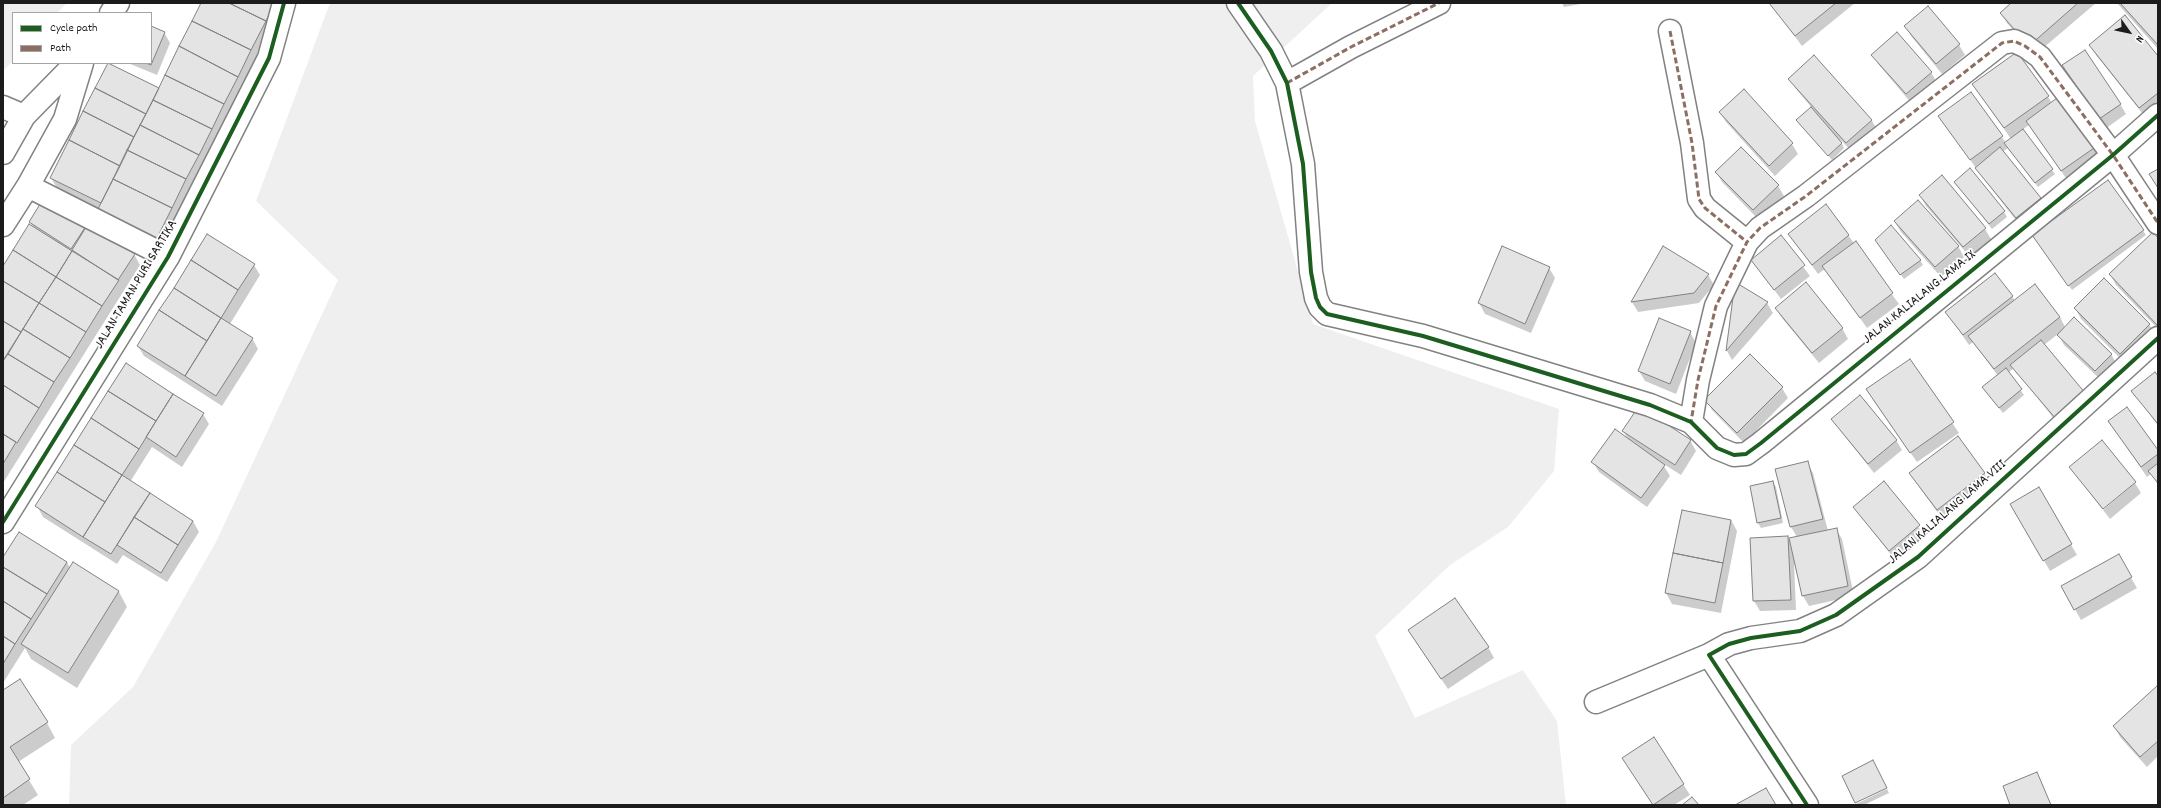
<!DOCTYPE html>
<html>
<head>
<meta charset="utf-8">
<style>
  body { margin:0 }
  #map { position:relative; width:2161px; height:808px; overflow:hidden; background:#fff; font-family:Dekko,sans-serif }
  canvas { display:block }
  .frame { position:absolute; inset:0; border:4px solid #1c1c1c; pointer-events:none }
  .legend { position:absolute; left:12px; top:12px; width:140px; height:52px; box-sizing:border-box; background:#fff; border:1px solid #a4a4a4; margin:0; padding:5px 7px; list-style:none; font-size:12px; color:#1c1c1c }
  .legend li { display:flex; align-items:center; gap:8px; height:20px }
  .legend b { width:20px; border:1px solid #a4a4a4 }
  .north { position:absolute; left:2109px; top:12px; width:40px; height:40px; -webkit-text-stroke:3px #fff; paint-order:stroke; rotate:123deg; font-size:11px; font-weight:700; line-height:16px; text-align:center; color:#1c1c1c }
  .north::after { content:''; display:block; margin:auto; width:14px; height:18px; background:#1c1c1c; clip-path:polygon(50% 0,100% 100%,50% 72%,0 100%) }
</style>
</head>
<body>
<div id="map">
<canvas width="2161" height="808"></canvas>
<div class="frame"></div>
<ul class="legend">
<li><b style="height:5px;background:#1b5e20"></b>Cycle path</li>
<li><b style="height:5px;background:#8d6e63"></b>Path</li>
</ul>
<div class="north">N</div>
</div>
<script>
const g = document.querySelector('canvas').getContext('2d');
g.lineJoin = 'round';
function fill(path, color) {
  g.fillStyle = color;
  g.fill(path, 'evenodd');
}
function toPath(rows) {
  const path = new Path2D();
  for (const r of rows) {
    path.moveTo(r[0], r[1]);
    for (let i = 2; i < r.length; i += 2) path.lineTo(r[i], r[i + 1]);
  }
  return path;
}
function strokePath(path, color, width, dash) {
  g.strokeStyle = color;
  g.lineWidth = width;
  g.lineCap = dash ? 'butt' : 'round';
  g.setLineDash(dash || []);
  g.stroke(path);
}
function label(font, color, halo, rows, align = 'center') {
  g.font = font + ' Dekko,sans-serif';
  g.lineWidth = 3.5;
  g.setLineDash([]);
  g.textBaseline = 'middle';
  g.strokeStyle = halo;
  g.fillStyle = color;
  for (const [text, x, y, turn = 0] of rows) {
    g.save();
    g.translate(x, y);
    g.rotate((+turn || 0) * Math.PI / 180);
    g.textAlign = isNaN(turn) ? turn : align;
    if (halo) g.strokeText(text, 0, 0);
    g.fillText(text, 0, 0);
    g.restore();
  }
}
const green = toPath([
  [3,3,67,3,57,13,13,13,13,61,5,69,3,69],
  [330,3,1332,3,1253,76,1255,121,1313,324,1559,409,1554,471,1508,527,1450,565,1375,636,1415,718,1523,670,1557,721,1566,805,69,805,71,745,133,687,216,542,338,280,256,201]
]);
const shadow = toPath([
  [202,3,283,10,163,248,105,219,100,210,57,188,51,178,159,89],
  [1562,3,1586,3,1564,7],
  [1770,3,1855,3,1802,46],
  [2012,3,2096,3,2035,55,2007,23,2001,13],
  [2117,3,2158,3,2158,49],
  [1928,7,1959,45,1965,55,1942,74,1911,36,1905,26],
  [151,27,164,32,170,43,157,75,128,63,151,63],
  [2090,45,2158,58,2158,108,2146,118,2096,55],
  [1873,55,1931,72,1937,83,1912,104,1879,65],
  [1814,57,1872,121,1878,131,1853,153,1840,139,1844,148,1832,160,1798,120,1812,108,1796,89,1790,79],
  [2069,75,2120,104,2126,114,2105,129],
  [1744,91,1792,144,1798,154,1775,176,1726,122,1720,112],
  [1971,93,2006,143,2011,139,1980,94,2048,97,2052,103,2061,97,2102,157,2068,181,2029,125,2022,130,2055,174,2038,187,2008,148,2002,152,2046,209,2022,228,1983,178,1939,116],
  [1716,172,1778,186,1784,196,1759,220,1722,182],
  [1942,177,1985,229,1991,239,1970,257,1926,206,1920,195],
  [2107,181,2146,235,2072,290,2036,240],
  [1955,182,2004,212,2007,217,1992,229],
  [46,198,134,254,140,265,3,483,3,268,34,228,30,222],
  [1895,222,1958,246,1964,257,1941,277,1901,232],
  [1789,234,1848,235,1899,304,1867,328,1825,269,1818,274],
  [1781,237,1810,276,1781,299,1752,260],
  [2158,239,2158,329,2116,285,2110,274],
  [1879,245,1920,260,1923,265,1904,279],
  [1663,248,1708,275,1714,285,1699,303,1638,312,1632,302],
  [254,265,260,275,230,324,252,338,258,349,222,406,144,356,138,346],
  [1549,268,1555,278,1531,333,1485,314,1479,303],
  [1736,283,1767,303,1773,313,1732,360,1727,351],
  [2012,296,2015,301,2060,317,2065,327,2111,354,2117,365,2102,381,2064,345,2058,334,2044,345,2062,429,2014,368,2008,373,2024,395,2003,413,1983,388,1998,376,1973,342,1969,345,1947,313],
  [1776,308,1842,328,1848,339,1819,363,1782,318],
  [2075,308,2149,324,2155,335,2126,364,2081,319],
  [1690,332,1696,343,1676,394,1645,381,1639,371],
  [1910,360,1959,433,1917,462,1873,400],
  [126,365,203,414,209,424,182,467,152,447,130,482,193,521,199,532,167,582,123,555,117,564,43,517,37,506],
  [2158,377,2158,426,2133,391],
  [1782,388,1788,398,1744,443,1712,410,1706,400],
  [1833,419,1896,440,1902,450,1874,473,1839,429],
  [2109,421,2158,452,2158,485,2151,474,2147,477],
  [1623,431,1690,440,1696,451,1681,475,1662,463,1670,476,1647,507,1599,472,1593,462,1628,439],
  [1807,462,1813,473,1828,531,1836,529,1842,539,1854,596,1809,606,1803,596,1794,562,1796,610,1760,611,1754,601,1787,537,1791,543,1797,537,1791,527,1776,470],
  [2070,467,2134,482,2102,509],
  [1984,473,1990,484,1943,520,1910,474],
  [1773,482,1776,487,1783,523,1761,528,1758,523],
  [1884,483,1925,536,1895,560,1854,507],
  [2135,483,2141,493,2110,519,2103,510],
  [2039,489,2077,555,2050,571,2012,505],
  [1682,511,1731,520,1737,531,1721,613,1672,604,1666,593],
  [3,560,67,562,70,568,73,563,119,592,127,607,77,688,31,659,25,648,3,683],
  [2123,564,2137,588,2081,620,2062,586],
  [1415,641,1488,647,1494,658,1448,689],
  [2158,687,2158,756,2147,767,2120,737,2114,726],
  [3,691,47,723,55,738,18,762,38,795,23,805,3,805],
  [1654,738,1690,795,1674,805,1653,805,1630,768],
  [2037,773,2051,805,2011,805],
  [1887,789,1889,793,1864,805,1856,804]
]);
const building = toPath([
  [201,3,229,3,266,21,251,50,192,21,201,3],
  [229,3,275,3,266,21,229,3],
  [1769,3,1836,3,1795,36,1769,3],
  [2011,3,2078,3,2029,46,2000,13,2011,3],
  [2120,3,2158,3,2158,45,2120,3],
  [1928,6,1960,44,1936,64,1904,26,1928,6],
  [2125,15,2158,56,2158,93,2139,108,2089,45,2125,15],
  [192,21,251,50,238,77,179,46,192,21],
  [151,26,165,32,151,65,146,63,151,63,151,26],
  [1897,32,1932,72,1906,94,1871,55,1897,32],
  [179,46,238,77,224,104,165,75,179,46],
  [2085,50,2121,104,2099,119,2062,65,2085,50],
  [2017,52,2049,96,2004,128,1972,84,2017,52],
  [1814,55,1872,120,1846,143,1788,79,1814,55],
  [108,63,159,88,146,114,95,88,108,63],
  [165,75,224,104,212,129,153,100,165,75],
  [95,88,146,114,134,137,83,111,95,88],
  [1744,89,1793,143,1769,166,1719,112,1744,89],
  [1971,92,2003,136,1970,160,1938,116,1971,92],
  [2061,95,2097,146,2061,171,2026,121,2061,95],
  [153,100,212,129,199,155,140,125,153,100],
  [1811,107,1842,143,1828,156,1796,120,1811,107],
  [83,111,134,137,120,166,69,140,83,111],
  [140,125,199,155,186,179,127,150,140,125],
  [2023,129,2053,169,2035,183,2004,143,2023,129],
  [69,140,120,166,101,203,50,178,69,140],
  [1741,147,1779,185,1753,210,1715,172,1741,147],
  [2000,147,2041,198,2016,218,1975,168,2000,147],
  [127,150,186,179,172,208,113,179,127,150],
  [1970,168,2005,211,1989,224,1954,182,1970,168],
  [2158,169,2158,188,2149,174,2158,169],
  [1942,175,1986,228,1963,247,1919,195,1942,175],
  [113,179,172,208,157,238,98,209,113,179],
  [2108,180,2144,230,2068,286,2032,235,2108,180],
  [45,196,88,223,71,249,29,222,45,196],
  [1918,200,1959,246,1935,267,1894,221,1918,200],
  [1826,204,1849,235,1812,265,1788,234,1826,204],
  [29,224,72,251,56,277,13,250,29,224],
  [88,224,135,254,118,280,72,250,88,224],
  [1891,225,1921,260,1900,275,1875,240,1891,225],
  [2153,232,2158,238,2158,326,2109,274,2153,232],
  [207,234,255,264,238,290,191,260,207,234],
  [1781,235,1805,265,1774,290,1751,260,1781,235],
  [1856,241,1893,293,1860,318,1822,266,1856,241],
  [1502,246,1550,267,1525,324,1478,303,1502,246],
  [1663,246,1709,274,1694,293,1631,302,1663,246],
  [13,250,56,277,39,303,3,281,3,266,13,250],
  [72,251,119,280,102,306,56,277,72,251],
  [191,260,238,290,221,318,174,288,191,260],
  [1995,273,2013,296,1963,335,1945,312,1995,273],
  [56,277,102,306,86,332,39,303,56,277],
  [2104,278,2150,324,2120,354,2074,308,2104,278],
  [3,281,39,303,21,332,3,321,3,281],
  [1735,282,1768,302,1726,351,1735,282],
  [1806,282,1843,328,1812,353,1775,308,1806,282],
  [2035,284,2060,317,1994,369,1968,336,2035,284],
  [174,288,221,318,207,341,159,310,174,288],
  [39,303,86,332,70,358,23,329,39,303],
  [159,310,207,341,185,376,137,346,159,310],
  [2074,317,2112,354,2095,371,2057,335,2074,317],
  [221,318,253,338,216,396,185,376,221,318],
  [1659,318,1691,331,1670,384,1638,371,1659,318],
  [3,321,21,332,4,359,3,358,3,321],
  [23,329,70,358,54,382,8,354,23,329],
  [2041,340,2086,394,2056,419,2010,365,2041,340],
  [8,354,54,382,39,408,3,385,3,361,8,354],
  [1750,354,1783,387,1737,433,1704,400,1750,354],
  [1910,359,1954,422,1910,453,1866,389,1910,359],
  [126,363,173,394,156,421,108,391,126,363],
  [2006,368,2022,389,1999,408,1982,387,2006,368],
  [2155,372,2158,376,2158,424,2131,391,2155,372],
  [3,385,39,408,17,443,3,434,3,385],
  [108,391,156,421,139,449,91,418,108,391],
  [173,394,204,413,176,457,146,437,173,394],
  [1860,395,1897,440,1868,464,1831,419,1860,395],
  [1639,406,1691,440,1675,465,1622,431,1639,406],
  [2127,407,2158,450,2158,454,2141,467,2108,421,2127,407],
  [91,418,139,449,122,475,74,445,91,418],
  [1615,429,1665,465,1641,498,1591,462,1615,429],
  [3,434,16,442,3,464,3,434],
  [1958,436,1985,473,1937,510,1909,473,1958,436],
  [2102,440,2136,482,2103,509,2069,467,2102,440],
  [74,445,122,475,105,502,57,472,74,445],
  [1808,461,1823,519,1790,527,1775,469,1808,461],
  [2158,463,2158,483,2148,471,2158,463],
  [57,472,105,502,83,537,35,506,57,472],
  [122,475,150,493,111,554,83,537,122,475],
  [1773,481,1781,518,1757,523,1750,486,1773,481],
  [1884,481,1920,525,1889,551,1853,507,1884,481],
  [2039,487,2072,544,2043,561,2010,504,2039,487],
  [150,493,193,521,178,545,134,517,150,493],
  [1682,510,1731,520,1723,563,1673,553,1682,510],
  [134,517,178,545,161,573,117,545,134,517],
  [1837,528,1848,586,1802,596,1789,538,1837,528],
  [19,532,67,562,47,594,3,567,3,557,19,532],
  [1788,536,1791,600,1753,601,1750,538,1788,536],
  [1673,553,1723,563,1715,603,1665,593,1673,553],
  [2119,554,2132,577,2074,610,2061,586,2119,554],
  [73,562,119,591,68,673,21,644,73,562],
  [3,567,47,594,31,619,3,601,3,567],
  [1455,598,1489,647,1441,679,1408,630,1455,598],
  [3,601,31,619,15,644,3,636,3,601],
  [3,636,15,644,3,664,3,636],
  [20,679,48,722,10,747,30,779,3,798,3,690,20,679],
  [2158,685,2158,741,2140,757,2113,726,2158,685],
  [1654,737,1684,784,1653,805,1622,758,1654,737],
  [1873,760,1887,788,1855,803,1842,776,1873,760],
  [2037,772,2051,805,2010,805,2003,786,2037,772],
  [1766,788,1776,805,1735,805,1766,788],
  [1692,797,1699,805,1682,805,1692,797]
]);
const minor = toPath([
  [1238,3,1271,51,1287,83,1303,164,1311,272,1316,298,1320,307,1327,314,1423,336,1650,405,1691,422,1717,448,1734,455,1746,454,1761,443,2113,155,2158,115],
  [111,13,118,3],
  [1670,31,1692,143,1699,199,1705,208,1747,242],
  [1287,83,1351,47,1439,3],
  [3,107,24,116],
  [3,153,24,116,76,63],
  [28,186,168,257],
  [3,225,28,186,65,119,82,63],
  [1691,422,1698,380,1716,306,1747,242,1760,228,1806,196,2002,43,2014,41,2025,46,2040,57,2113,155,2158,223],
  [3,522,168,257,269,58,284,3],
  [1596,702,1709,655],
  [1807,805,1709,655,1729,644,1751,638,1800,631,1836,615,1918,557,2158,338]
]);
const quiet = toPath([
  [1670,31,1692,143,1699,199,1705,208,1747,242],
  [1287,83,1351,47,1439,3],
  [1688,421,1691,422,1698,380,1716,306,1747,242,1760,228,1806,196,2002,43,2014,41,2025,46,2040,57,2113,155,2158,223]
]);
const cycleway = toPath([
  [1238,3,1271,51,1287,83,1303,164,1311,272,1316,298,1320,307,1327,314,1423,336,1650,405,1691,422,1717,448,1734,455,1746,454,1761,443,2113,155,2158,115],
  [3,522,168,257,269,58,284,3],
  [1807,805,1709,655,1729,644,1751,638,1800,631,1836,615,1918,557,2158,338]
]);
const streetNames = [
  ["JALAN TAMAN PURI SARTIKA",137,285,-59],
  ["JALAN KALIALANG LAMA IX",1920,298,-39],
  ["JALAN KALIALANG LAMA VIII",1948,513,-41]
];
fill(green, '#efefef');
fill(shadow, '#0003');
fill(building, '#e4e4e4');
strokePath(building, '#828282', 1);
strokePath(minor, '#828282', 25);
strokePath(minor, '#fff', 22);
strokePath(quiet, '#8d6e63', 3, [6, 3]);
strokePath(cycleway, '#1b5e20', 4);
label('14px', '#1c1c1c', '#fff', streetNames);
</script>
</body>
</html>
